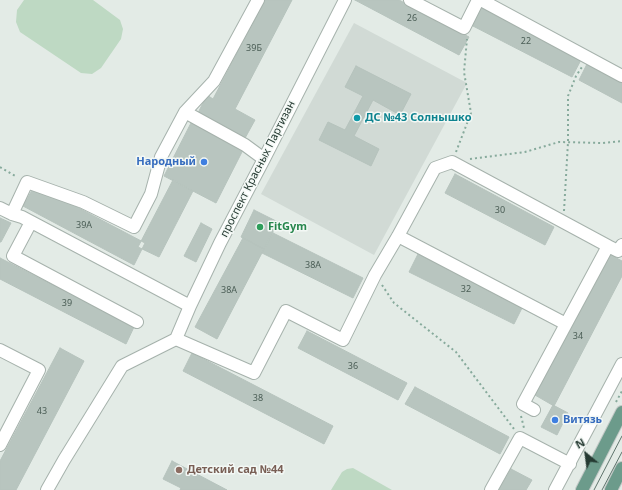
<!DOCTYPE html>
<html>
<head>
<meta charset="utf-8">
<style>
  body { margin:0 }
  #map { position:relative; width:622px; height:490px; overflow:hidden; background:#e3ebe6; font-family:"Noto Sans",sans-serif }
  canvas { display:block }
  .north { position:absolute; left:566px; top:434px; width:40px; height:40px; -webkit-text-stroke:3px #f3f8f5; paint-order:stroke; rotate:331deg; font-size:11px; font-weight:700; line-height:16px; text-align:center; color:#253a32 }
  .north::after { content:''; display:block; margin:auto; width:14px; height:18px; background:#253a32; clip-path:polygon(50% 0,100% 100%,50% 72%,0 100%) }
</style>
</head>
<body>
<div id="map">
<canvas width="622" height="490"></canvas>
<div class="north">N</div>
</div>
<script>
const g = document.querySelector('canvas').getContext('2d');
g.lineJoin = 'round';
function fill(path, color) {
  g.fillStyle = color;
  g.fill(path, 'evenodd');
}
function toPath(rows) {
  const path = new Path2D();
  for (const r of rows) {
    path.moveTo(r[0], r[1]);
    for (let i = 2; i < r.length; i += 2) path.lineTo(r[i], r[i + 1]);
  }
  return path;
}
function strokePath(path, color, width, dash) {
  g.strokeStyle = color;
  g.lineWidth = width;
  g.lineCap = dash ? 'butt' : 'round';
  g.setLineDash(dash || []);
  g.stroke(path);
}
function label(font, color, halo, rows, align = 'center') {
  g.font = font + ' "Noto Sans",sans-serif';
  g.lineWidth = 3;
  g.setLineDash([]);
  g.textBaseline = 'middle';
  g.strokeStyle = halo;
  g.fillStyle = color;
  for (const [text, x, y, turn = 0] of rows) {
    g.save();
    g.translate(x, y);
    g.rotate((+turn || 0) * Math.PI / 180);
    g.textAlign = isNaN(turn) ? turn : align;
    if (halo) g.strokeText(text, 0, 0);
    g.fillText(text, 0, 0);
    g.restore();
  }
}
const built = toPath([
  [354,23,467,83,374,255,261,194]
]);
const green = toPath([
  [24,0,93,0,120,20,123,29,121,39,101,68,92,74,81,73,20,32,16,22,17,10],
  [353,468,392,490,331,490,342,472,347,469]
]);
const building = toPath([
  [265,0,292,0,235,109,255,120,244,140,197,115,207,95,213,99,265,0],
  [355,0,399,0,469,37,459,55,355,0],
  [481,5,582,58,572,77,471,25,481,5],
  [588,62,622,79,622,103,579,80,588,62],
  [356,66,411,94,400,115,373,100,354,136,379,149,371,166,319,140,328,122,345,130,363,96,345,87,356,66],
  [192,121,244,148,216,203,164,176,192,121],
  [455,174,554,227,545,245,445,193,455,174],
  [173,180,193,191,159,257,138,247,173,180],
  [35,185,145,243,134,265,23,206,35,185],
  [254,210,278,222,264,249,241,237,254,210],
  [0,218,11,223,1,242,0,242,0,218],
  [201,223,212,229,196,262,184,256,201,223],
  [273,233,363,278,353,298,262,253,273,233],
  [243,238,264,249,217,339,195,327,243,238],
  [418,254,523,306,514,324,409,272,418,254],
  [609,254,622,261,622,276,554,406,535,395,609,254],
  [0,258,134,327,126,344,0,279,0,258],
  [307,331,407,383,398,400,298,348,307,331],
  [60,348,84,361,16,490,0,490,0,461,60,348],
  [192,353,333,426,324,444,183,371,192,353],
  [415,387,509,437,500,454,405,404,415,387],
  [553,405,568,413,557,435,541,427,553,405],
  [172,461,227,490,180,490,181,488,163,479,172,461],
  [511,469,532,480,526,490,499,490,511,469]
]);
const path = toPath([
  [456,152,471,113,464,72,467,39],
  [470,159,525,152,559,142,602,143,622,141],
  [0,167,17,177],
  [564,211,568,142,568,96,576,76,582,67],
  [382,285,394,303,456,352,514,429],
  [616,402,622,391],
  [521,416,524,428]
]);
const minor = toPath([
  [410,0,464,28,478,0],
  [481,0,622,76],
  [185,112,245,145,264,159],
  [0,208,12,214,22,217,190,306],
  [12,214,27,182,83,202,134,227,151,194,161,157,185,112,214,81,258,0],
  [31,222,13,256,137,322],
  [398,236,566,324],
  [176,339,190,306,220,243,264,159,345,0],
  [0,350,39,370,0,445],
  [534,410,523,404,566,324,608,246,618,251,622,245],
  [47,490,64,460,122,366,176,339,254,373,286,311,343,340,375,275,398,236,435,168,452,162,608,246],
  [491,490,520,438,570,464],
  [555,490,622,364]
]);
const major = toPath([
  [582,490,622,412],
  [611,490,622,468]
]);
const tram = toPath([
  [594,490,622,436],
  [602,490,622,452]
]);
const markers = [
  [357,118,4,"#0f9aa8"],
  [204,162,4,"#3f7fe0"],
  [260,227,4,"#2e9e5b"],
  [555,420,4,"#3f7fe0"],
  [179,470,4,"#8d6e63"]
];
const numberNames = [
  ["26",412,18],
  ["22",526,41],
  ["39Б",254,48],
  ["30",500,210],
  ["39А",84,225],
  ["38А",313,265],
  ["32",466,289],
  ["38А",229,290],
  ["39",67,303],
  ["34",578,336],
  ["36",353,366],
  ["38",258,398],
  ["43",42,411]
];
const cultureNames = [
  ["ДС №43 Солнышко",365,118]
];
const shopNames = [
  ["Народный",196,162],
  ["Витязь",563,420,"left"]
];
const streetNames = [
  ["проспект Красных Партизан",258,169,-63]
];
const leisureNames = [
  ["FitGym",268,227]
];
const educationNames = [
  ["Детский сад №44",187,470]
];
fill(built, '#d1dad5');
fill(green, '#bed9c3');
fill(building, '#b8c5bf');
strokePath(building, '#b6c3bd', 1);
strokePath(minor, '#a6b2ac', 14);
strokePath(major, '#c2c8c6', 14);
strokePath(path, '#87aa9c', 2, [2, 3]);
strokePath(minor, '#fff', 12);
strokePath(major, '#6c9b8b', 12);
strokePath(tram, '#5f756d', 1);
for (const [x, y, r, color] of markers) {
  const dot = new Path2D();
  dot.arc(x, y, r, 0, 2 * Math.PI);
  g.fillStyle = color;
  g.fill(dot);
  strokePath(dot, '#f3f8f5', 1.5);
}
label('9px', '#4a5d55', null, numberNames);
label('bold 11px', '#0d838f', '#f3f8f5', cultureNames, 'left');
label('bold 11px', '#366cbe', '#f3f8f5', shopNames, 'right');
label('11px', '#253a32', '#f3f8f5', streetNames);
label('bold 11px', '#27864d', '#f3f8f5', leisureNames, 'left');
label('bold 11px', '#785e54', '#f3f8f5', educationNames, 'left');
</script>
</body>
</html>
